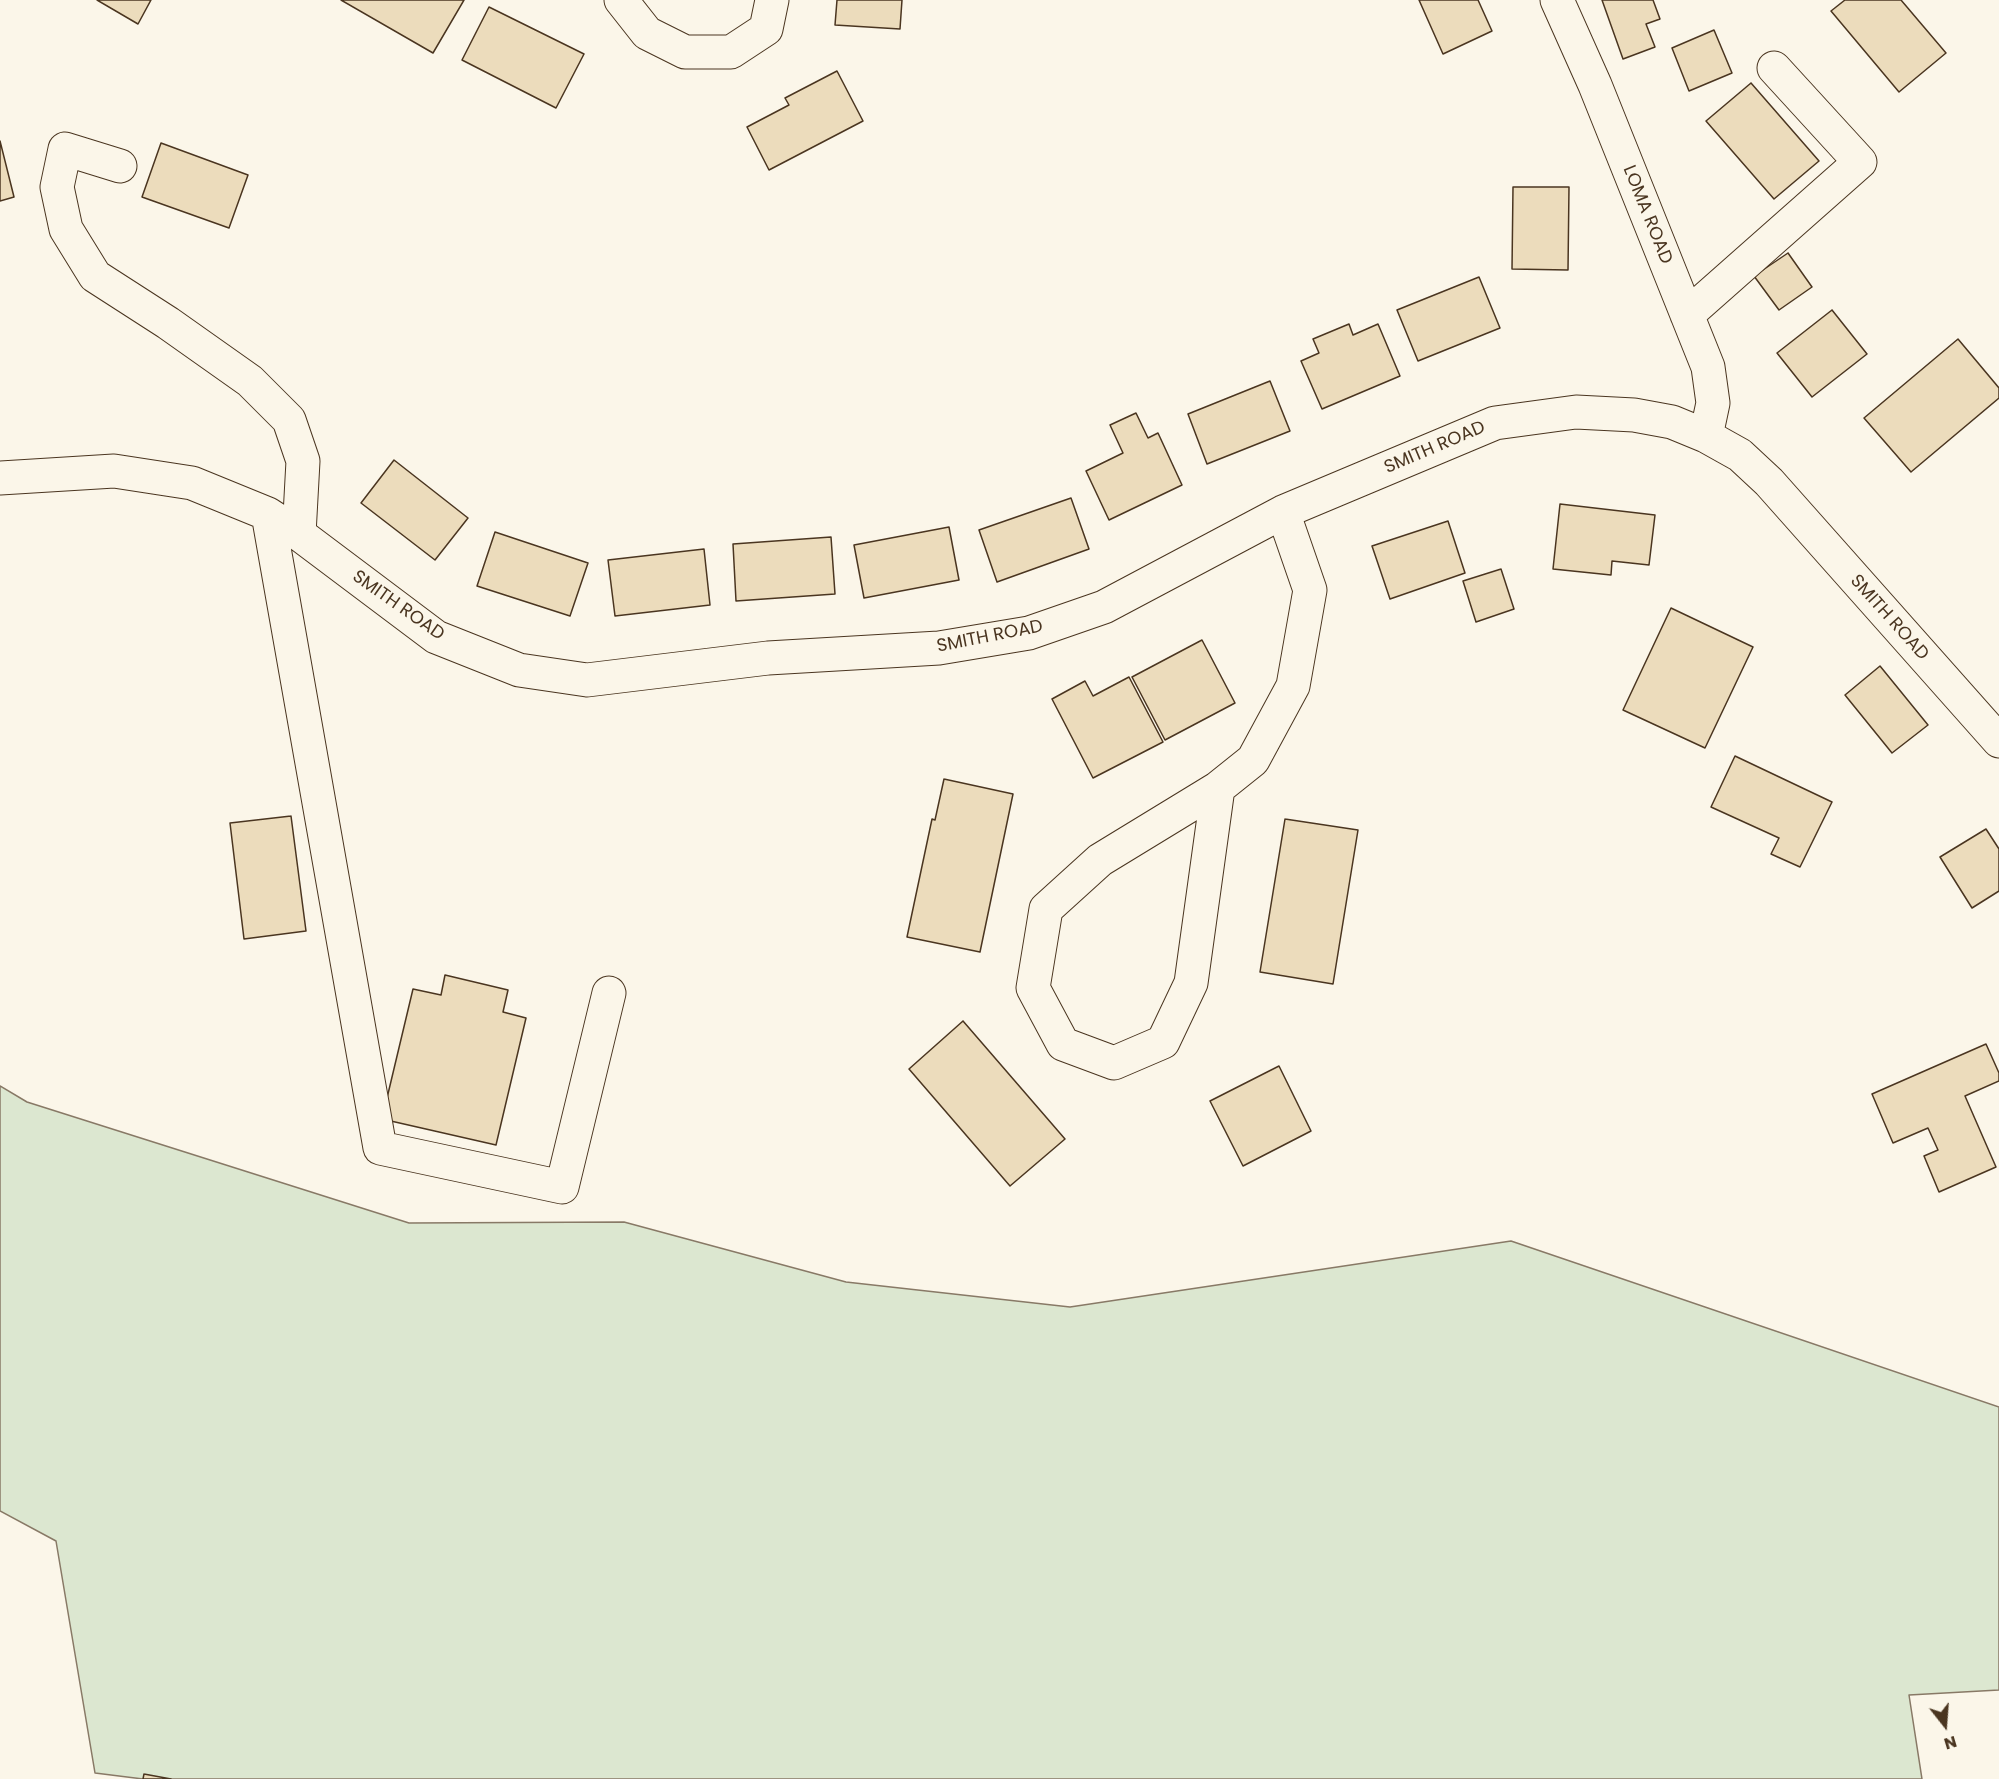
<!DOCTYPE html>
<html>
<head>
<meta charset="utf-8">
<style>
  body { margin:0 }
  #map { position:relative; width:1999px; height:1779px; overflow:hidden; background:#fbf6e9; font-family:Poppins,sans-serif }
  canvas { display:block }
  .north { position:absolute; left:1915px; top:1695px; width:60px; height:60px; -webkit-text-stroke:4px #fbf6e9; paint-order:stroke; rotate:163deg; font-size:16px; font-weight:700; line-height:24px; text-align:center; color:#4a3520 }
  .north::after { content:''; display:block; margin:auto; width:21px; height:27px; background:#4a3520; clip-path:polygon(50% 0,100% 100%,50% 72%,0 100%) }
</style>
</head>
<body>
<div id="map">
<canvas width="1999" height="1779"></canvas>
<div class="north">N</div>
</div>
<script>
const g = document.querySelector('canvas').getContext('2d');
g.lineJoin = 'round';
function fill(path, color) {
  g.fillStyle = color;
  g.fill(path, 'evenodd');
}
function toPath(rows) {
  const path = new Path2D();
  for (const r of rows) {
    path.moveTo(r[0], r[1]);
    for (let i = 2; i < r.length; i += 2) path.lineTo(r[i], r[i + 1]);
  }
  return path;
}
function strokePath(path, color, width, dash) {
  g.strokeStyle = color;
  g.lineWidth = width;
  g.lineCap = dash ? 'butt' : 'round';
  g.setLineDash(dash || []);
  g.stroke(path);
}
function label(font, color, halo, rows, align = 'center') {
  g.font = font + ' Poppins,sans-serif';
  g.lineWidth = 4.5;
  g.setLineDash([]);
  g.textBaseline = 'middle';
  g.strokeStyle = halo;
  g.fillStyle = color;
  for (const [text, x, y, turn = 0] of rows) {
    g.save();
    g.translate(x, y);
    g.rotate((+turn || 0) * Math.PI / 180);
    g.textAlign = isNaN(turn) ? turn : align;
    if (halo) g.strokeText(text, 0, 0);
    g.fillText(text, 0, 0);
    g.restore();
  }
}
const green = toPath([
  [0,1086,27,1102,409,1223,624,1222,846,1282,1070,1307,1511,1241,1999,1407,1999,1690,1909,1695,1922,1779,143,1779,95,1773,56,1541,0,1511,0,1086]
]);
const building = toPath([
  [97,0,151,0,138,24,97,0],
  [341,0,464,0,433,53,341,0],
  [837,0,902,0,900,29,835,25,837,0],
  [1419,0,1478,0,1492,31,1443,54,1419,0],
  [1602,0,1653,0,1660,19,1646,24,1655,47,1623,59,1602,0],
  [1845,0,1901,0,1946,53,1899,92,1831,11,1845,0],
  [489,7,584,54,556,108,462,60,489,7],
  [1714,30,1732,73,1689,91,1672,48,1714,30],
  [837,71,863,121,769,170,747,127,789,105,785,98,837,71],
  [1751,83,1819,161,1774,199,1706,121,1751,83],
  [0,141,14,197,0,201,0,141],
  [161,143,248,175,229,228,142,197,161,143],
  [1513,187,1569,187,1568,270,1512,269,1513,187],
  [1788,253,1812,287,1779,310,1754,276,1788,253],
  [1479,277,1500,328,1418,361,1397,310,1479,277],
  [1832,310,1867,354,1812,397,1777,353,1832,310],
  [1349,324,1353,335,1378,324,1400,376,1322,409,1301,361,1319,353,1313,339,1349,324],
  [1958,339,1999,388,1999,398,1911,472,1864,418,1958,339],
  [1270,381,1290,431,1207,464,1188,414,1270,381],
  [1136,413,1148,438,1158,433,1182,485,1109,520,1086,471,1123,453,1110,425,1136,413],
  [394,460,468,518,435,560,361,503,394,460],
  [1071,498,1089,549,997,582,979,530,1071,498],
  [1560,504,1655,515,1649,565,1612,561,1611,575,1553,569,1560,504],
  [1448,521,1465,573,1390,599,1372,546,1448,521],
  [949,527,959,580,864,598,854,545,949,527],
  [495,532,588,563,570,616,477,586,495,532],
  [831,537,835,594,736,601,733,544,831,537],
  [704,549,710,605,615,616,608,560,704,549],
  [1501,569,1514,609,1476,622,1463,581,1501,569],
  [1671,608,1753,647,1705,748,1623,710,1671,608],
  [1202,640,1235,703,1165,740,1132,677,1202,640],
  [1880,666,1928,725,1892,753,1845,695,1880,666],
  [1129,677,1163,742,1093,778,1052,699,1085,681,1093,696,1129,677],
  [1735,756,1832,802,1800,867,1771,854,1779,838,1711,807,1735,756],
  [944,779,1013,794,980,952,907,937,932,819,935,820,944,779],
  [291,816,306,931,244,939,230,823,291,816],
  [1285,819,1358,830,1333,984,1260,972,1285,819],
  [1986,829,1999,849,1999,891,1972,908,1940,857,1986,829],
  [445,975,508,990,503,1012,526,1018,496,1145,382,1119,413,989,441,995,445,975],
  [963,1021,1065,1139,1010,1186,909,1069,963,1021],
  [1986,1044,1999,1073,1999,1081,1965,1096,1996,1167,1939,1192,1924,1156,1938,1150,1928,1128,1893,1143,1872,1094,1986,1044],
  [1279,1066,1311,1131,1243,1166,1210,1101,1279,1066],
  [144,1774,171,1779,143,1779,144,1774]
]);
const minor = toPath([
  [621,0,647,33,685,52,731,52,766,29,772,0],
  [1557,0,1595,85,1708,367,1713,403,1706,436],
  [120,166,65,149,57,187,66,229,95,276,168,323,250,381,289,420,303,461,299,534],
  [1687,315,1860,162,1774,68],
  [0,478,114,471,192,483,268,514,299,534,436,637,519,670,587,680,768,658,939,648,1029,633,1104,607,1283,512,1495,423,1576,412,1634,415,1672,422,1706,436,1740,455,1769,482,1999,741],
  [268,514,380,1148,562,1187,609,993],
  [1218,788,1191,983,1163,1042,1114,1063,1063,1044,1033,988,1046,909,1100,860,1218,788],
  [1218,788,1253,760,1293,686,1310,590,1283,512]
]);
const streetNames = [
  ["LOMA ROAD",1647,215,68],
  ["SMITH ROAD",1435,448,-23],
  ["SMITH ROAD",398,606,35],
  ["SMITH ROAD",1889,618,48],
  ["SMITH ROAD",990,637,-11]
];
fill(green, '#dce7d0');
strokePath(green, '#887966', 1.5);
fill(building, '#ecdcbc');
strokePath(building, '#4a3520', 1.5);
strokePath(minor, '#4a3520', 35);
strokePath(minor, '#fbf6e9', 33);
label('18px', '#4a3520', '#fbf6e9', streetNames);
</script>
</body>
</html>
